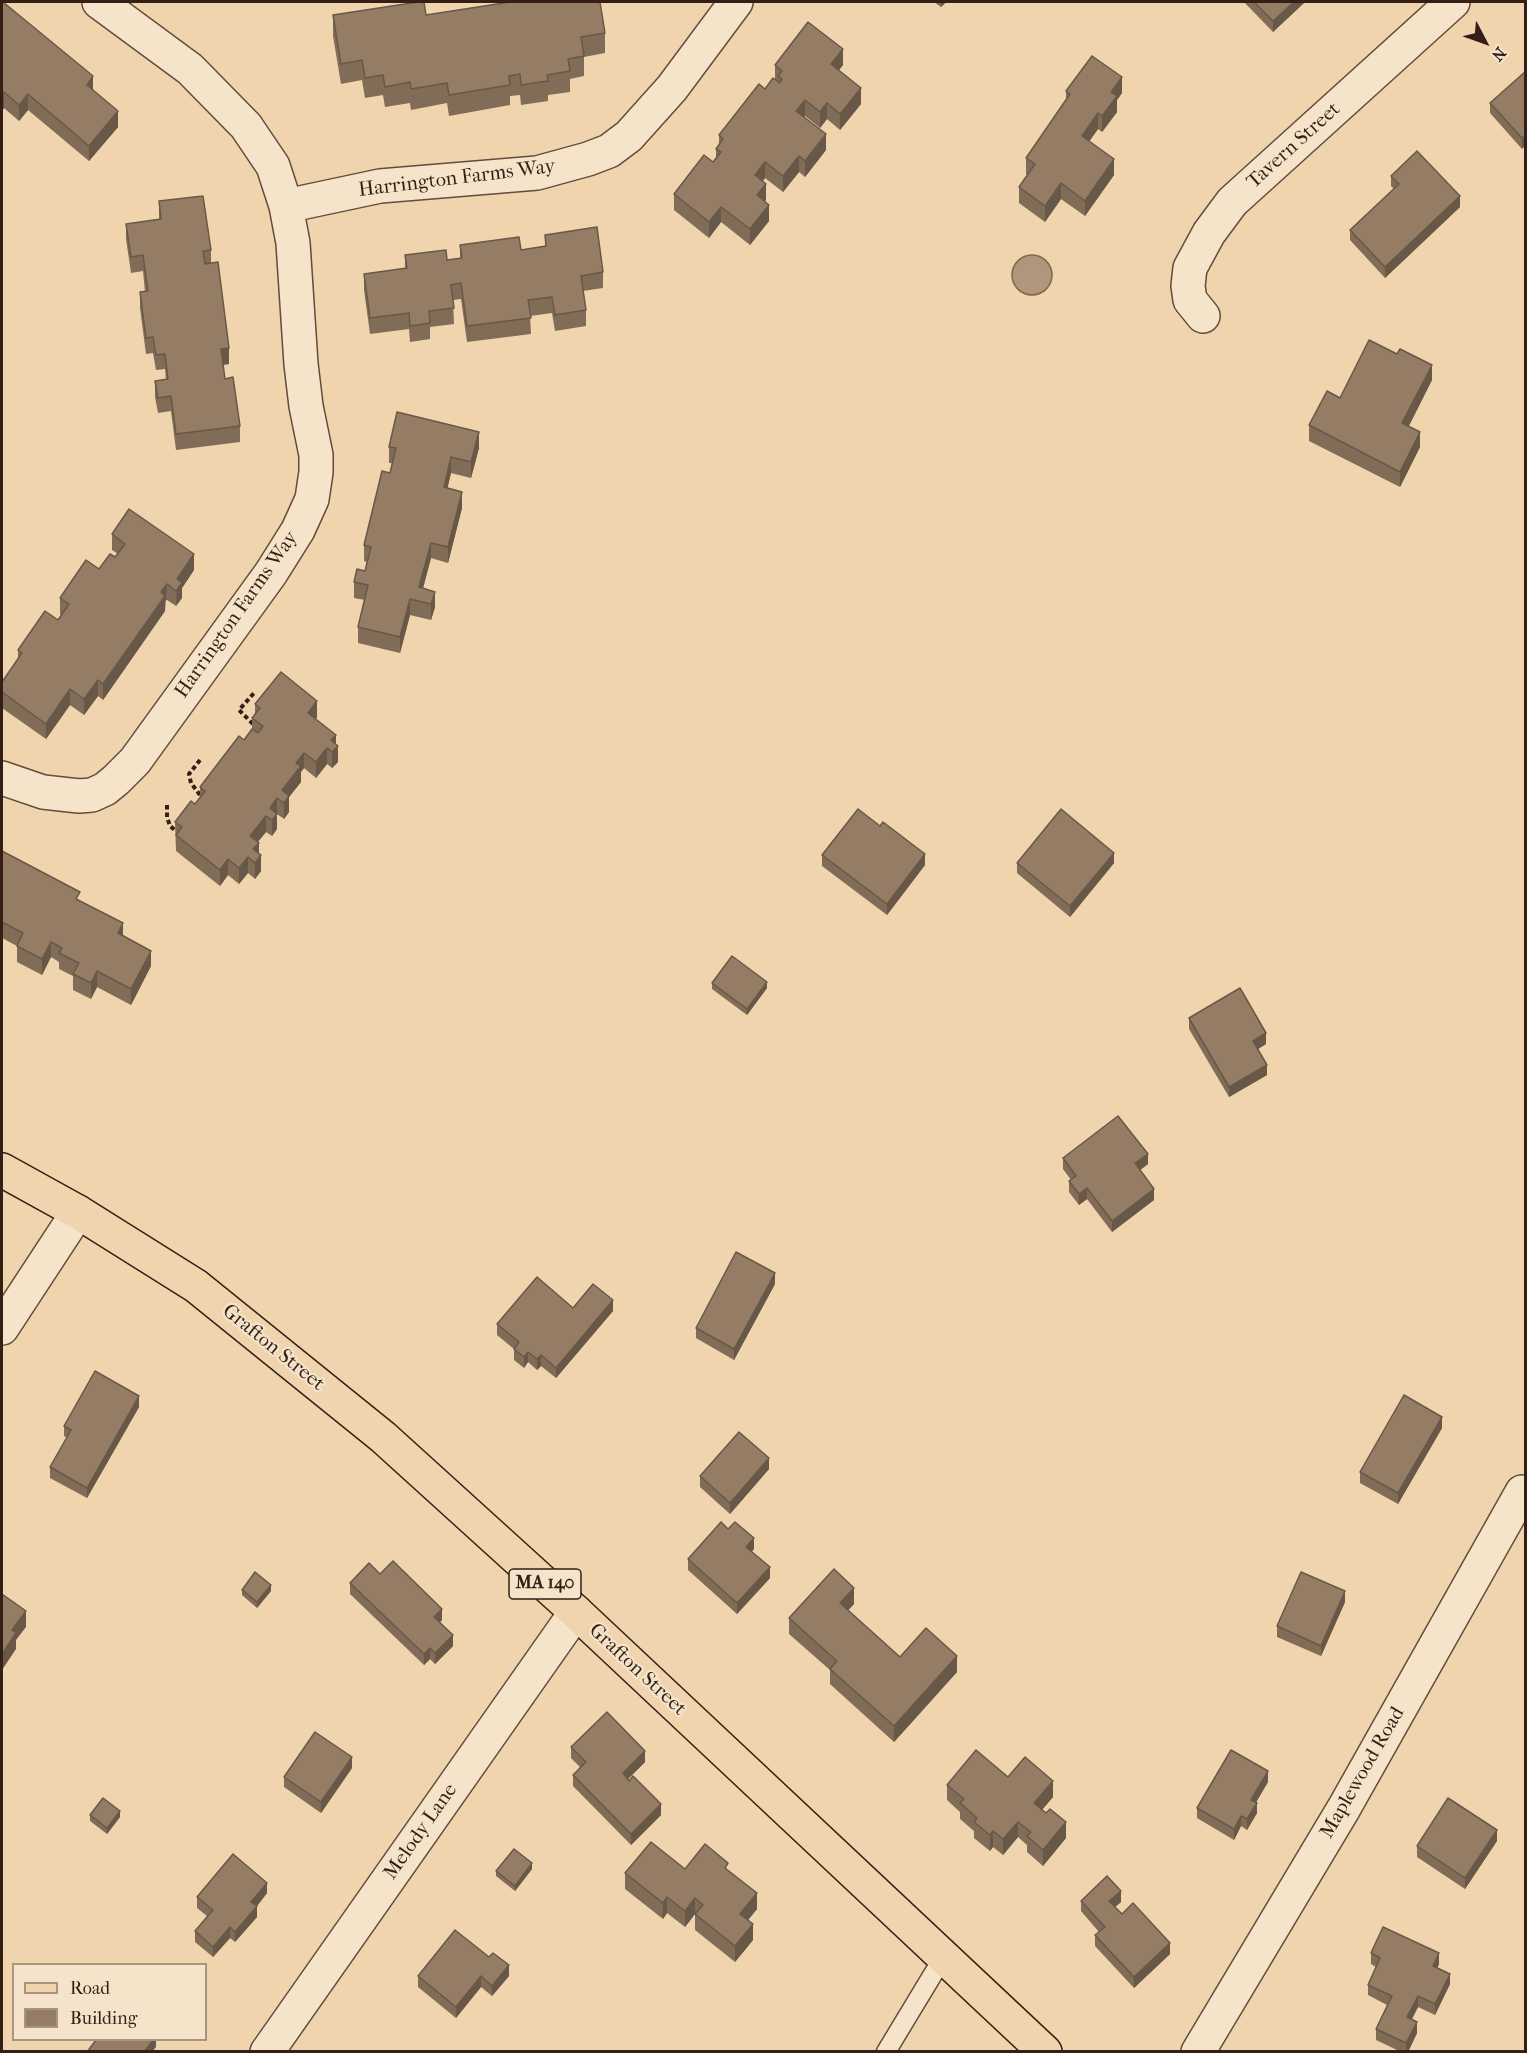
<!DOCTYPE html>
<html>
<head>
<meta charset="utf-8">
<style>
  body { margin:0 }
  #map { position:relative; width:1527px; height:2053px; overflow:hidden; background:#f0d4ad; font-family:"IM FELL French Canon",serif }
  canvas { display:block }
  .frame { position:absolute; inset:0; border:3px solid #331f16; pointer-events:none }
  .legend { position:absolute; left:12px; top:1963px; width:195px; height:78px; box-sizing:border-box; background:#f5e3ca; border:2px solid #a79582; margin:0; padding:8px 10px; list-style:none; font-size:18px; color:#331f16 }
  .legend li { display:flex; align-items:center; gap:12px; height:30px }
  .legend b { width:30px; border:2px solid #a79582 }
  .north { position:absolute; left:1455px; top:12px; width:60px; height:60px; -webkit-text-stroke:4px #f5e3ca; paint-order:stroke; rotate:131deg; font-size:16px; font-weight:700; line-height:24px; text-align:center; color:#331f16 }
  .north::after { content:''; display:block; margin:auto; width:21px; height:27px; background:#331f16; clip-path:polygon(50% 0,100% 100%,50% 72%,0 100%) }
</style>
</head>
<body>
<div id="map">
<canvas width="1527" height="2053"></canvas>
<div class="frame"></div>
<ul class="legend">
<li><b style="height:8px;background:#f0d4ad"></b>Road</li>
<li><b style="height:16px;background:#957d65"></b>Building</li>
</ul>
<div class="north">N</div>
</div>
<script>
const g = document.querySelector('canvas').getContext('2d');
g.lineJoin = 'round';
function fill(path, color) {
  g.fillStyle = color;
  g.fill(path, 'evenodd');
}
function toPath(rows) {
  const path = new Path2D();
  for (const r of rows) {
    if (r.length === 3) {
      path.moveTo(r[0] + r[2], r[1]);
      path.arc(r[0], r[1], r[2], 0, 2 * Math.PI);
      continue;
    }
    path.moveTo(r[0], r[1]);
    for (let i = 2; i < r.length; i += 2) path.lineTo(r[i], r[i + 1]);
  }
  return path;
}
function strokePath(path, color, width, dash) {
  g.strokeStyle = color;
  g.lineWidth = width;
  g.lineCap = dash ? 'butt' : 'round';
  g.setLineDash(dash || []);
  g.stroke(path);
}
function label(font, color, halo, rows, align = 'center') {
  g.font = font + ' "IM FELL French Canon",serif';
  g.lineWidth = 4.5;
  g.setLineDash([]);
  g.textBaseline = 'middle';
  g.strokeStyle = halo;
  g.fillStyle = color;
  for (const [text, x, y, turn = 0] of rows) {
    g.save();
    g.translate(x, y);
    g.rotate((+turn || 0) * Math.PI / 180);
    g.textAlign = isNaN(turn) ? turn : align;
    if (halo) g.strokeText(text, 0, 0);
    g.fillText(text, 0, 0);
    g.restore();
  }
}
const water = toPath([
  [1032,275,20]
]);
const path = toPath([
  [253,724,239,710,254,693],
  [200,760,189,774,191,783,200,795],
  [167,805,167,817,170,826,176,831]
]);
const lane = toPath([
  [886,2052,944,1956]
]);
const street = toPath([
  [99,2,190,69,246,126,273,166,286,206,380,186,537,173,588,159,609,151,629,136,672,88,736,2],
  [1203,316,1190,300,1188,286,1190,268,1209,233,1232,202,1453,2],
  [2,778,43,792,79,796,92,795,105,789,116,780,135,761,271,573,298,530,312,499,316,472,316,455,306,406,301,364,293,243,286,206],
  [2,1328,78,1212],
  [267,2052,576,1612],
  [1198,2052,1344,1808,1522,1492]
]);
const primary = toPath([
  [2,1170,78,1212,196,1286,383,1437,576,1612,1045,2052]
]);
const wall = toPath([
  [2,2,93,91,118,127,89,161,28,110,19,121,4,108,2,111],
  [934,2,946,2,941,7],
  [1244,2,1305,2,1273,32],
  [333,15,426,15,605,33,605,53,584,57,584,76,570,79,570,92,548,95,548,101,521,105,520,95,510,96,510,105,449,116,447,103,411,110,410,103,385,107,383,95,365,98,362,80,341,84,333,36],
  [775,65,843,65,839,70,861,104,840,130,827,119,820,128,805,116,804,117,826,150,805,177,799,172,783,192,765,178,763,181,766,200,764,201,769,221,750,245,721,222,709,238,674,210,674,194,713,162,716,158,716,149,719,144,719,135,775,79],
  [1526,71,1522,149,1490,113,1490,103],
  [1066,91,1122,93,1117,100,1117,112,1102,132,1098,129,1089,141,1114,175,1085,216,1061,199,1045,222,1019,203,1019,187,1027,175,1026,174,1026,158,1066,100],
  [1391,176,1460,207,1385,278,1350,240,1350,230,1394,189,1391,186],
  [159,201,211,250,211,263,229,364,223,365,225,379,240,426,240,442,176,450,171,411,158,413,155,397,155,381,166,380,165,369,156,370,153,353,146,354,140,308,140,292,145,292,143,271,131,273,126,239,126,224,159,219],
  [545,235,603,272,603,288,583,291,586,310,586,326,555,331,552,313,530,316,531,334,467,342,461,299,453,300,454,324,430,327,430,339,410,342,409,329,370,334,364,290,364,274,405,268,405,255,447,260,460,258,460,245,521,250,545,246],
  [1432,380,1409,426,1420,447,1400,487,1309,441,1309,425],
  [389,447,479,448,471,478,451,473,447,488,462,508,448,563,431,558,423,588,435,607,431,620,410,615,400,653,358,643,358,627,365,600,354,598,354,582,365,571,367,562,364,561,364,545,390,473,392,463,389,463],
  [112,534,194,570,182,588,182,598,176,606,167,600,165,601,165,611,103,700,98,696,84,715,70,705,46,739,2,708,2,682,18,659,18,650,58,620,61,615,60,614,60,598,115,557,118,554,112,550],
  [255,704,317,717,316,719,336,744,338,762,332,768,327,764,316,778,304,768,301,772,301,782,289,797,289,812,284,819,277,814,277,829,272,836,266,832,258,842,261,871,255,879,248,873,239,884,228,875,220,886,176,851,175,822,195,804,200,799,200,787,244,740,252,729,252,718,255,714],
  [2,851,80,901,123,936,151,966,131,1005,97,987,91,999,73,990,73,976,59,969,59,962,51,957,42,975,17,962,17,946,2,938],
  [822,855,925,865,887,915,822,866],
  [1017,863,1114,863,1070,917,1017,873],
  [712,983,767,988,747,1015,712,989],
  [1189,1018,1266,1044,1258,1049,1267,1075,1229,1097,1189,1029],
  [1063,1158,1148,1164,1140,1170,1154,1200,1112,1232,1087,1199,1079,1205,1069,1192,1069,1181,1071,1180,1063,1169],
  [775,1284,734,1360,696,1338,696,1328],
  [573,1308,613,1311,556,1378,541,1366,537,1370,528,1362,524,1368,514,1360,514,1349,497,1335,497,1324],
  [139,1407,87,1498,50,1478,50,1467,67,1438,64,1436,64,1426],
  [1442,1428,1398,1504,1360,1483,1360,1472],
  [769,1469,730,1514,700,1487,700,1476],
  [754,1549,752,1551,770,1578,737,1614,688,1570,688,1559],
  [380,1574,442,1620,440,1622,453,1646,435,1664,430,1659,424,1665,350,1594,350,1583],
  [242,1590,271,1591,257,1608,242,1595],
  [1345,1602,1321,1656,1277,1637,1277,1626],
  [854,1604,848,1610,900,1657,957,1672,894,1742,830,1684,830,1670,789,1634,789,1618],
  [571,1747,645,1762,628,1779,661,1815,631,1845,573,1786,573,1775,580,1767,571,1758],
  [352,1768,321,1813,284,1787,284,1777],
  [1008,1777,1053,1797,1042,1810,1066,1838,1043,1866,1027,1852,1027,1845,1018,1837,1003,1855,993,1847,990,1851,974,1838,974,1831,960,1819,960,1812,947,1800,947,1785],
  [1268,1782,1256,1802,1257,1813,1247,1830,1241,1826,1234,1840,1197,1818,1197,1808],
  [90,1815,120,1817,107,1834,90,1821],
  [1497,1841,1465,1889,1417,1857,1417,1846],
  [532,1869,515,1891,496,1876,496,1871],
  [685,1869,728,1871,757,1909,748,1920,753,1940,735,1962,695,1930,695,1914,685,1927,667,1913,663,1919,625,1889,625,1873],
  [267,1893,257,1906,257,1917,235,1942,230,1938,213,1957,195,1942,195,1931,207,1916,197,1908,197,1897],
  [1081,1901,1121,1902,1115,1907,1122,1914,1170,1954,1134,1988,1095,1946,1095,1935,1099,1932,1081,1911],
  [1371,1953,1439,1964,1437,1968,1450,1984,1435,2015,1418,2007,1412,2019,1417,2033,1408,2052,1401,2052,1376,2040,1376,2029,1387,2005,1368,1995,1368,1985,1376,1967,1371,1964],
  [489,1957,509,1976,492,1996,481,1987,456,2018,418,1987,418,1976]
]);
const shadedWall = toPath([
  [941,2,946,2,941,7],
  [1294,2,1305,2,1273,32,1273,21],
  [843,49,843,65,831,80,831,64],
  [93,76,93,92,87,85],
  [1122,77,1122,93,1117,100,1117,112,1102,132,1102,116,1111,92],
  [861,88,861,104,840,130,840,114],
  [4,92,4,108,2,111,2,95],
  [28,94,28,110,19,121,19,105],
  [805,100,805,116,796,127,796,111],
  [827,103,827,119,820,128,820,112],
  [118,111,118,127,89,161,89,146],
  [1098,113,1098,129,1082,152,1082,136],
  [826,134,826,150,805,177,805,161],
  [1526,135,1526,145,1522,149,1522,138],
  [799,156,799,172,783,192,783,176],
  [1114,159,1114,175,1085,216,1085,201],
  [765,162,765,178,755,191,755,175],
  [1061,183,1061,199,1045,222,1045,206],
  [766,184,766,200,757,211,757,195],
  [1460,196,1460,207,1385,278,1385,267],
  [769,205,769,221,750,245,750,229],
  [721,207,721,222,709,238,709,222],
  [229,348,229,364,221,365,221,349],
  [1432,365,1432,380,1402,439,1402,423],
  [479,432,479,448,471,478,471,462],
  [1420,432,1420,447,1400,487,1400,472],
  [451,457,451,473,444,503,444,487],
  [462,492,462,508,448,563,448,547],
  [431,543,431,558,419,603,419,587],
  [194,554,194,570,182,588,182,598,176,606,177,579],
  [167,584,165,611,103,700,103,684],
  [435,592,435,607,431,620,431,604],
  [410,599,410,615,400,653,400,637],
  [98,680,98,696,84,715,84,699],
  [70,689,70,705,46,739,46,724],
  [317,701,317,717,308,729,308,713],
  [336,735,336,749,338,746,338,762,332,768,332,752,331,740],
  [327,748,327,764,316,778,316,762],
  [304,753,304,768,301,772,301,782,289,797,289,812,284,819,284,803,282,790,296,763],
  [277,798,277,829,272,836,272,820,270,808],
  [266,816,266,832,250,851,250,836],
  [259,843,259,858,261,855,261,871,255,879,255,863,253,849],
  [1114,853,1114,863,1070,917,1070,906],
  [925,854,925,865,887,915,887,904],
  [248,857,248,873,239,884,239,868],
  [228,859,228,875,220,886,220,870],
  [123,923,123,939,118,933],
  [51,942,51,957,42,975,42,959],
  [151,951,151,966,131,1005,131,989],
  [97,971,97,987,91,999,91,983],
  [767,982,767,988,747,1015,747,1009],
  [1266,1033,1266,1044,1253,1052,1253,1041],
  [1267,1065,1267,1075,1229,1097,1229,1087],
  [1148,1154,1148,1164,1135,1174,1135,1163],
  [1087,1188,1087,1199,1079,1205,1079,1194],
  [1154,1189,1154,1200,1112,1232,1112,1221],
  [775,1273,775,1284,734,1360,734,1349],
  [613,1300,613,1311,556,1378,556,1368],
  [528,1352,528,1362,524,1368,524,1357],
  [541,1355,541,1366,537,1370,537,1359],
  [139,1396,139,1407,87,1498,87,1488],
  [1442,1417,1442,1428,1398,1504,1398,1493],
  [769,1458,769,1469,730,1514,730,1503],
  [754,1538,754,1549,746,1557,746,1547],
  [770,1567,770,1578,737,1614,737,1603],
  [271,1585,271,1591,257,1608,257,1602],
  [854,1588,854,1604,840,1619,840,1603],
  [1345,1591,1345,1602,1321,1656,1321,1646],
  [442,1609,442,1620,434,1628,434,1617],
  [26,1611,26,1627,16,1640,16,1649,2,1670,2,1654,12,1630],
  [453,1635,453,1646,435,1664,435,1653],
  [430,1648,430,1659,424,1665,424,1654],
  [957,1656,957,1672,894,1742,894,1726],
  [645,1751,645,1762,623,1784,623,1773],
  [352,1757,352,1768,321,1813,321,1802],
  [1268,1771,1268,1782,1251,1811,1251,1800],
  [1053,1781,1053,1797,1034,1819,1034,1803],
  [1257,1803,1257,1813,1247,1830,1247,1819],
  [661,1804,661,1815,631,1845,631,1834],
  [120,1811,120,1817,107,1834,107,1828],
  [1241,1816,1241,1826,1234,1840,1234,1829],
  [1018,1822,1018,1837,1003,1855,1003,1839],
  [1066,1822,1066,1838,1043,1866,1043,1850],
  [1497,1830,1497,1841,1465,1889,1465,1878],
  [993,1831,993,1847,990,1851,990,1835],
  [532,1863,532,1869,515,1891,515,1886],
  [267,1883,267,1893,257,1906,257,1917,235,1942,235,1932,251,1902],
  [1121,1891,1121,1902,1109,1912,1109,1901],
  [757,1893,757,1909,740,1930,740,1914],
  [667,1897,667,1913,663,1919,663,1903],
  [695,1898,695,1914,685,1927,685,1911],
  [753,1924,753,1940,735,1962,735,1946],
  [230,1927,230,1938,213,1957,213,1947],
  [1170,1943,1170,1954,1134,1988,1134,1977],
  [1439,1953,1439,1964,1433,1977,1433,1966],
  [509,1965,509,1976,492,1996,492,1986],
  [1450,1974,1450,1984,1435,2015,1435,2004],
  [481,1976,481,1987,456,2018,456,2007],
  [1418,1996,1418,2007,1407,2028,1407,2017],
  [1417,2022,1417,2033,1408,2052,1406,2052,1406,2043],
  [153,2040,156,2040,156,2047,152,2052,144,2052]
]);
const building = toPath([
  [2,2,3,2,93,76,87,85,118,111,89,146,28,94,19,105,4,92,2,95,2,2],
  [418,2,424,2,426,15,510,2,600,2,605,33,581,37,584,56,568,59,570,71,547,75,548,81,521,85,520,74,509,76,510,85,449,95,447,83,411,89,410,82,385,87,383,75,365,78,362,60,341,64,333,15,418,2],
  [1254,2,1294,2,1273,21,1254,2],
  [808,22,843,49,831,64,861,88,840,114,827,103,820,112,805,100,796,111,826,134,805,161,799,156,783,176,765,162,755,175,766,184,757,195,769,205,750,229,721,207,709,222,674,194,704,155,713,162,721,152,716,149,723,139,719,135,759,84,765,89,773,78,780,83,782,79,778,76,782,71,775,65,808,22],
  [1092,56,1122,77,1111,92,1117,96,1102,116,1098,113,1082,136,1114,159,1085,201,1061,183,1045,206,1019,187,1035,164,1026,158,1070,94,1066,91,1092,56],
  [1526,71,1526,135,1522,138,1490,103,1526,71],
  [1417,151,1460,196,1385,267,1350,230,1399,184,1391,176,1417,151],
  [203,196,211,250,203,251,205,264,218,262,229,348,221,349,225,379,233,377,240,426,176,434,171,396,158,398,155,381,168,379,165,354,156,355,153,337,146,338,140,292,148,291,143,255,131,257,126,224,161,219,159,201,203,196],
  [597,227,603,272,581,276,586,310,555,315,552,297,528,300,531,318,467,326,461,283,451,285,454,308,429,311,430,323,410,326,409,313,370,318,364,274,407,268,405,255,446,250,447,260,462,258,460,245,519,237,521,250,546,246,545,235,597,227],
  [1369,340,1397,354,1400,349,1432,365,1402,423,1420,432,1400,472,1309,425,1327,391,1340,398,1369,340],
  [397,412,479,432,471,462,451,457,444,487,462,492,448,547,431,543,419,587,435,592,431,604,410,599,400,637,358,627,368,585,354,582,357,569,365,571,371,547,364,545,382,471,390,473,396,448,389,447,397,412],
  [129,509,194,554,177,579,182,583,176,591,167,584,161,592,165,596,103,684,98,680,84,699,70,689,46,724,2,692,2,682,22,653,18,650,45,611,58,620,69,604,60,598,86,560,99,569,110,554,115,557,125,544,112,534,129,509],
  [281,672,317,701,308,713,336,735,331,740,338,746,332,752,327,748,316,762,304,753,296,763,301,766,282,790,289,796,284,803,277,798,270,808,277,814,272,820,266,816,250,836,259,843,253,849,261,855,255,863,248,857,239,868,228,859,220,870,176,835,182,827,175,822,191,801,195,804,205,791,200,787,239,736,244,740,252,729,258,733,263,726,252,718,260,708,255,704,281,672],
  [858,809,880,826,883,822,925,854,887,904,822,855,858,809],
  [1061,809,1114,853,1070,906,1017,863,1061,809],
  [2,851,80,892,76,899,123,923,118,933,151,951,131,989,97,971,91,983,73,974,79,963,59,953,62,948,51,942,42,959,17,946,23,933,2,922,2,851],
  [732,956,767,982,747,1009,712,983,732,956],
  [1240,988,1266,1033,1253,1041,1267,1065,1229,1087,1189,1018,1240,988],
  [1118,1116,1148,1154,1135,1163,1154,1189,1112,1221,1087,1188,1079,1194,1069,1181,1076,1176,1063,1158,1118,1116],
  [736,1252,775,1273,734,1349,696,1328,736,1252],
  [537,1277,573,1308,593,1284,613,1300,556,1368,541,1355,537,1359,528,1352,524,1357,514,1349,519,1342,497,1324,537,1277],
  [95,1371,139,1396,87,1488,50,1467,71,1430,64,1426,95,1371],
  [1404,1395,1442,1417,1398,1493,1360,1472,1404,1395],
  [739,1432,769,1458,730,1503,700,1476,739,1432],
  [721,1522,728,1529,735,1522,754,1538,746,1547,770,1567,737,1603,688,1559,721,1522],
  [393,1561,442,1609,434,1617,453,1635,435,1653,430,1648,424,1654,350,1583,369,1563,380,1574,393,1561],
  [834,1569,854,1588,840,1603,900,1657,926,1628,957,1656,894,1726,830,1669,837,1661,789,1618,834,1569],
  [255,1572,271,1585,257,1602,242,1590,255,1572],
  [1301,1572,1345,1591,1321,1646,1277,1626,1301,1572],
  [2,1594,26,1611,12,1630,16,1633,2,1654,2,1594],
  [607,1712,645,1751,623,1773,629,1781,633,1776,661,1804,631,1834,573,1775,586,1762,571,1747,607,1712],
  [315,1732,352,1757,321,1802,284,1777,315,1732],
  [976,1750,1008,1777,1025,1757,1053,1781,1034,1803,1046,1813,1050,1809,1066,1822,1043,1850,1027,1836,1031,1832,1018,1822,1003,1839,993,1831,990,1835,974,1822,977,1818,960,1803,964,1799,947,1785,976,1750],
  [1231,1750,1268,1771,1251,1800,1257,1803,1247,1819,1241,1816,1234,1829,1197,1808,1231,1750],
  [103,1798,120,1811,107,1828,90,1815,103,1798],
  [1448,1798,1497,1830,1465,1878,1417,1846,1448,1798],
  [651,1842,685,1869,705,1844,728,1863,725,1868,757,1893,740,1914,753,1924,735,1946,695,1914,703,1905,695,1898,685,1911,667,1897,663,1903,625,1873,651,1842],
  [514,1849,532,1863,515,1886,496,1871,514,1849],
  [233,1854,267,1883,251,1902,257,1906,235,1932,230,1927,213,1947,195,1931,213,1910,197,1897,233,1854],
  [1107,1876,1121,1891,1109,1901,1122,1914,1133,1903,1170,1943,1134,1977,1095,1935,1105,1927,1081,1901,1107,1876],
  [1383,1927,1439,1953,1433,1966,1450,1974,1435,2004,1418,1996,1407,2017,1417,2022,1406,2043,1376,2029,1392,1996,1368,1985,1380,1958,1371,1953,1383,1927],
  [455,1930,489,1957,493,1953,509,1965,492,1986,481,1976,456,2007,418,1976,455,1930],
  [96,2040,153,2040,144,2052,87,2052,96,2040]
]);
const shields = [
  [545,1584,72]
];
const shieldNames = [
  ["MA 140",545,1584]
];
const streetNames = [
  ["Tavern Street",1294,146,-42],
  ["Harrington Farms Way",457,179,-7],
  ["Harrington Farms Way",237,615,-55],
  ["Grafton Street",273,1348,39],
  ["Grafton Street",637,1670,43],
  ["Maplewood Road",1363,1773,-60],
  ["Melody Lane",421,1832,-55]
];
fill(water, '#b0967a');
strokePath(water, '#7e6652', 1.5);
strokePath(lane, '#624c3c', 21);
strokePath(street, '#624c3c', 36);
strokePath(primary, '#331f16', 36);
strokePath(path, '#331f16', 4, [4.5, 3]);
strokePath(lane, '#f5e3ca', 18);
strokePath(street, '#f5e3ca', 33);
strokePath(primary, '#f0d4ad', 33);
fill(wall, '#806c57');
fill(shadedWall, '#685847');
fill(building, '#957d65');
strokePath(building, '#685847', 1.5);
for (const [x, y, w] of shields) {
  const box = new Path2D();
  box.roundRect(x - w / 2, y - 15, w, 30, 4.5);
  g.fillStyle = '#f5e3ca';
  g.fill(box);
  strokePath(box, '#331f16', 1.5);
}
label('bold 18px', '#331f16', null, shieldNames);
label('20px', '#331f16', '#f5e3ca', streetNames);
</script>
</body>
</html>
